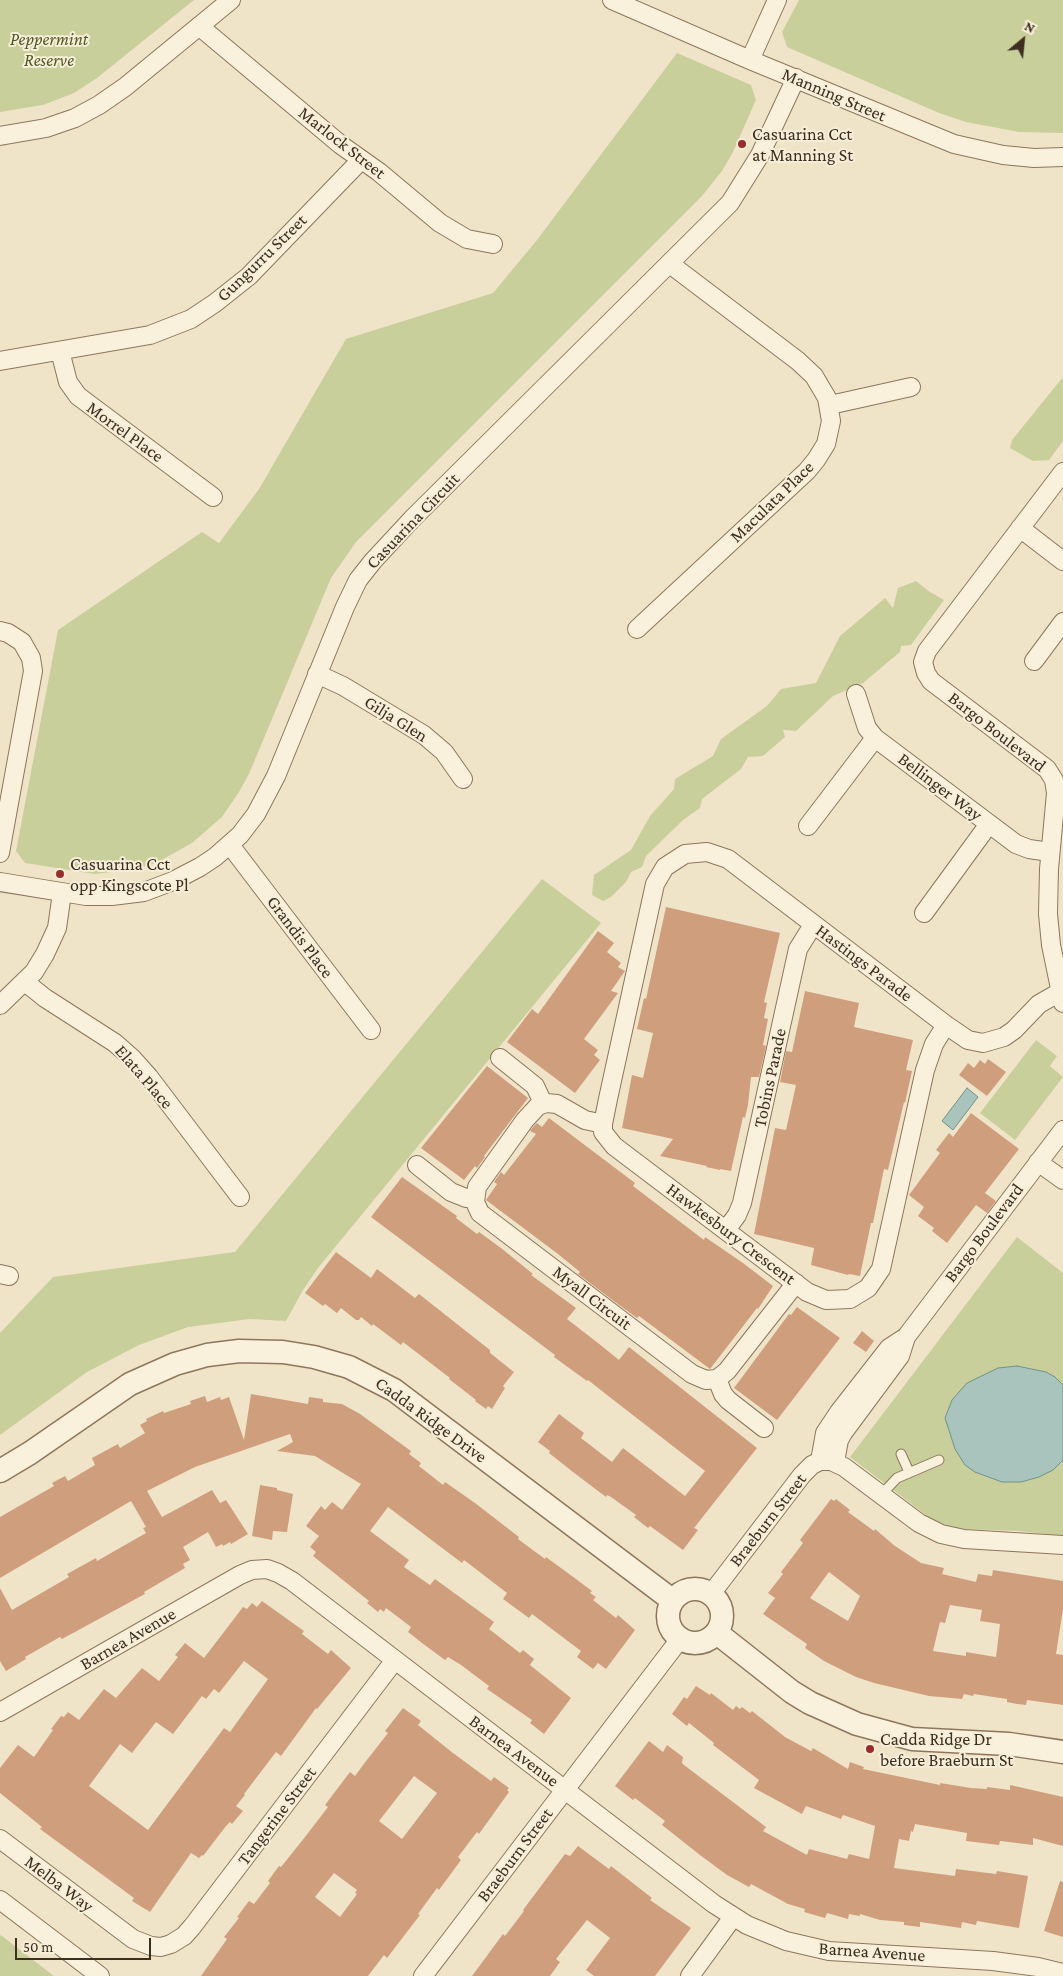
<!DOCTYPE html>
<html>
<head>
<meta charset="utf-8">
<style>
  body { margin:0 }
  #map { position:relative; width:1063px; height:1976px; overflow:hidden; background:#f0e4c8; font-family:"Crimson Pro",serif }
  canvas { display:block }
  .north { position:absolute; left:998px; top:15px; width:50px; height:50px; -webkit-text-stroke:4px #f7eed8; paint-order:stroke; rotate:28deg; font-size:14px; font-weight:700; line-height:20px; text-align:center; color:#3d2e20 }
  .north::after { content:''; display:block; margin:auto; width:18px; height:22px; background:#3d2e20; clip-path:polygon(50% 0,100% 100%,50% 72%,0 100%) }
  .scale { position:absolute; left:15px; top:1938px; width:136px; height:22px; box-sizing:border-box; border:2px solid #3d2e20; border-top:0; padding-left:6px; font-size:15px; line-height:18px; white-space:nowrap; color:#3d2e20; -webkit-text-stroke:4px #f7eed8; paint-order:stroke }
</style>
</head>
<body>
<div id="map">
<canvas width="1063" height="1976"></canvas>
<div class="north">N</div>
<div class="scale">50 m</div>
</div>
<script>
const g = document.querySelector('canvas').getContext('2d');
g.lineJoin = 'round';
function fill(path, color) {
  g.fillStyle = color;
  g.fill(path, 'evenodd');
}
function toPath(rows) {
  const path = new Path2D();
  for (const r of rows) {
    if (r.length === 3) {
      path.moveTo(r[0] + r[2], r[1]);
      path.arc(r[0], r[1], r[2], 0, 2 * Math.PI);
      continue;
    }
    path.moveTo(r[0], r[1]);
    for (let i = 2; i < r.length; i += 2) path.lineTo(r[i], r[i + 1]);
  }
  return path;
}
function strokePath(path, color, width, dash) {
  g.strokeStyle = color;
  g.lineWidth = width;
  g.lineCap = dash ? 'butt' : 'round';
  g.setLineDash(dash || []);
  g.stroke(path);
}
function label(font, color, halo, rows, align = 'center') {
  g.font = font + ' "Crimson Pro",serif';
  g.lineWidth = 4;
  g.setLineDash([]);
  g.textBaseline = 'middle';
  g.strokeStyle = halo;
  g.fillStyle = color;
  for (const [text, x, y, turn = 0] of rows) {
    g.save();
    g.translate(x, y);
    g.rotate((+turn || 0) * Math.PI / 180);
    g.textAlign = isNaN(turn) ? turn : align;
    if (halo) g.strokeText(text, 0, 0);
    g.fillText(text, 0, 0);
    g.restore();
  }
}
const green = toPath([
  [0,0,194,0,97,78,74,93,43,105,0,112],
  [799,0,1063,0,1063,133,1019,132,966,122,939,113,787,47,782,32],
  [677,53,751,85,756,100,732,154,722,171,702,196,356,542,331,578,249,774,239,792,222,817,192,843,158,862,141,868,95,874,25,863,16,851,58,630,202,532,219,543,259,489,346,339,493,293,537,240],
  [1063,377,1063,441,1049,460,1033,461,1010,448,1012,440],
  [916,581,930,592,944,600,911,645,901,646,900,652,863,683,833,696,796,731,783,730,785,737,763,756,748,757,741,769,702,799,700,808,683,820,646,856,642,867,631,872,626,882,611,897,603,901,592,895,594,875,631,850,650,816,674,789,675,779,713,756,721,739,767,706,781,689,816,683,840,636,885,598,893,608,898,588],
  [542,879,601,923,318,1268,303,1290,286,1321,250,1319,188,1327,139,1345,87,1372,0,1435,0,1333,53,1277,235,1252],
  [1036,1040,1057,1056,1050,1066,1063,1077,1015,1140,980,1113],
  [1017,1237,1063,1273,1063,1536,1018,1531,963,1529,946,1525,931,1519,850,1457],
  [0,1935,2,1936,54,1976,0,1976]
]);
const water = toPath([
  [967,1088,978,1097,953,1130,942,1121,967,1088],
  [1017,1366,1046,1372,1055,1377,1063,1385,1063,1460,1053,1470,1039,1477,1021,1482,1002,1482,975,1472,965,1465,955,1449,945,1418,952,1400,967,1383,998,1368,1017,1366]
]);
const building = toPath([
  [666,907,780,933,764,1002,767,1003,764,1018,768,1019,763,1045,766,1046,759,1077,751,1077,748,1105,745,1118,743,1117,731,1171,720,1169,720,1170,706,1167,707,1166,660,1156,673,1139,622,1128,632,1075,643,1078,653,1033,637,1029,644,998,646,999],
  [598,931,614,943,607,952,621,963,618,967,625,971,611,991,618,993,584,1039,598,1050,594,1055,600,1060,575,1093,507,1042,532,1009,538,1014],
  [805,991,859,1003,854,1027,913,1040,906,1070,912,1071,905,1103,904,1102,888,1170,884,1169,873,1223,871,1223,860,1276,849,1274,848,1275,811,1265,814,1248,754,1234,775,1128,786,1130,796,1085,780,1082,786,1051,792,1052],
  [988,1059,1006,1072,987,1096,959,1075,968,1063,974,1068,980,1060,985,1064],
  [487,1066,528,1098,484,1156,485,1157,477,1168,475,1166,464,1180,421,1148],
  [971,1113,1019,1149,985,1193,996,1201,987,1213,976,1205,947,1243,932,1231,934,1228,918,1216,924,1207,909,1195,940,1153,936,1150,949,1133,953,1137],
  [549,1118,635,1183,633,1186,704,1240,705,1237,743,1263,773,1286,758,1309,757,1308,710,1369,639,1316,637,1318,619,1305,578,1274,580,1272,558,1254,486,1200,497,1184,494,1182,501,1172,504,1175,536,1134,530,1131,533,1127,537,1123,542,1127],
  [402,1177,457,1216,456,1218,477,1234,479,1232,501,1248,533,1274,531,1275,576,1308,567,1319,598,1343,619,1360,629,1347,757,1448,694,1528,698,1530,683,1550,650,1526,648,1528,634,1517,636,1515,611,1497,607,1495,606,1497,573,1472,549,1453,550,1451,538,1442,559,1414,584,1433,581,1438,612,1462,623,1448,685,1496,705,1471,616,1402,588,1380,587,1381,554,1357,555,1355,371,1217],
  [336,1252,371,1278,377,1269,415,1298,419,1294,490,1350,490,1353,514,1372,503,1386,505,1388,492,1409,488,1406,486,1409,475,1401,476,1400,449,1379,450,1378,403,1342,401,1345,373,1324,372,1326,361,1317,359,1320,356,1320,341,1308,337,1313,325,1304,323,1306,305,1293],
  [797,1307,840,1338,777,1420,734,1388,789,1314,791,1315],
  [862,1331,874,1341,866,1352,853,1343],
  [251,1394,308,1404,309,1397,323,1399,323,1402,342,1404,360,1414,411,1451,409,1454,421,1463,419,1466,443,1485,445,1482,475,1503,519,1537,518,1539,545,1559,546,1557,576,1579,592,1591,590,1593,596,1597,593,1600,616,1618,618,1615,635,1630,606,1669,598,1663,593,1669,577,1657,581,1651,532,1614,529,1618,503,1599,507,1593,464,1560,462,1563,388,1507,370,1531,409,1560,404,1567,430,1585,435,1579,494,1622,489,1629,520,1653,523,1650,534,1659,530,1665,571,1698,544,1734,530,1723,532,1720,487,1689,489,1686,461,1665,448,1657,445,1660,422,1643,408,1632,411,1627,386,1608,384,1612,380,1609,378,1612,367,1603,369,1601,313,1556,316,1552,310,1547,319,1536,306,1526,321,1506,325,1510,332,1502,342,1510,361,1484,315,1456,277,1451,293,1442,290,1434,195,1467,147,1491,162,1517,212,1490,220,1503,226,1500,248,1534,231,1544,230,1542,223,1546,222,1544,216,1547,208,1532,183,1547,190,1560,183,1564,185,1568,144,1592,145,1594,132,1601,62,1639,60,1637,25,1657,26,1659,6,1671,0,1661,0,1588,12,1610,69,1577,67,1574,96,1558,97,1561,146,1533,143,1528,146,1527,131,1501,0,1578,0,1517,54,1486,52,1483,65,1476,68,1481,95,1465,92,1458,118,1444,120,1448,145,1433,140,1425,147,1421,146,1419,163,1411,164,1413,191,1404,190,1401,205,1396,207,1402,220,1397,221,1400,229,1397,244,1440],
  [260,1485,277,1488,277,1490,293,1494,287,1532,273,1531,272,1540,252,1536],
  [831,1499,834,1501,836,1499,850,1510,848,1512,874,1531,875,1529,895,1546,921,1563,944,1568,942,1574,976,1582,978,1574,992,1576,993,1570,1063,1581,1063,1609,1056,1654,1063,1655,1063,1705,1027,1700,1026,1705,1017,1704,1007,1702,1007,1699,974,1694,973,1696,964,1694,962,1699,929,1696,874,1683,856,1677,824,1661,805,1648,807,1644,763,1614,775,1598,768,1593,783,1574,781,1572,803,1543,800,1540],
  [829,1572,860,1596,848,1621,810,1598],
  [950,1605,982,1610,980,1621,1000,1624,996,1657,966,1652,966,1656,933,1651,940,1622,945,1623],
  [262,1601,304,1631,302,1634,328,1654,331,1650,351,1668,317,1709,316,1708,281,1756,276,1752,244,1794,245,1795,236,1806,243,1811,232,1824,230,1822,226,1826,203,1856,202,1855,199,1858,191,1853,150,1912,132,1901,134,1898,40,1829,42,1827,0,1793,0,1768,18,1745,34,1757,53,1730,51,1729,61,1716,64,1717,68,1712,79,1720,104,1689,116,1698,142,1668,159,1681,178,1657,175,1655,185,1643,204,1658,243,1607,247,1609,252,1603,257,1607],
  [244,1661,268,1679,230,1732,224,1728,148,1830,89,1786,120,1744,132,1753,156,1722,173,1734,202,1696,206,1699,214,1689,219,1693],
  [696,1686,710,1695,711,1693,733,1710,736,1706,740,1709,742,1707,750,1713,752,1711,785,1737,811,1751,813,1748,848,1769,850,1762,864,1767,863,1769,940,1785,940,1783,971,1788,987,1789,987,1787,1010,1790,1010,1785,1063,1797,1063,1846,1033,1838,1033,1845,1000,1841,999,1845,966,1841,967,1833,915,1824,913,1832,911,1831,909,1841,899,1839,894,1868,955,1876,956,1869,996,1874,997,1871,1028,1876,1019,1928,977,1921,976,1925,962,1922,961,1928,920,1922,920,1927,904,1925,904,1922,880,1920,860,1914,860,1916,849,1914,848,1919,827,1913,825,1918,804,1912,805,1909,788,1904,751,1884,749,1887,727,1875,700,1855,662,1825,665,1821,635,1798,633,1800,615,1786,649,1741,663,1752,667,1745,683,1757,682,1763,684,1765,766,1827,763,1831,807,1855,809,1849,847,1859,849,1854,869,1859,875,1826,843,1815,841,1819,806,1806,802,1814,754,1788,759,1780,713,1745,714,1743,689,1723,687,1726,672,1714,684,1697,687,1699],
  [403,1708,421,1721,418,1725,453,1753,491,1781,494,1777,509,1788,507,1790,509,1792,479,1834,477,1832,458,1857,461,1860,439,1890,437,1888,418,1914,420,1915,387,1958,384,1955,368,1976,201,1976,227,1939,224,1937,239,1918,237,1917,249,1901,254,1904,270,1883,268,1881,279,1866,281,1867,305,1837,328,1807,325,1805,350,1772,355,1776,363,1765,388,1733,385,1731],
  [414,1776,437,1793,402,1839,379,1821],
  [334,1873,357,1890,355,1893,357,1894,340,1917,315,1897],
  [578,1846,609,1869,611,1866,652,1898,650,1900,691,1928,655,1976,594,1976,586,1970,610,1938,587,1920,556,1959,560,1962,550,1976,472,1976,503,1934,505,1936,524,1911,523,1910,565,1854,570,1856],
  [1060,1881,1063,1882,1063,1937,1044,1931]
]);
const service = toPath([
  [901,1454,909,1472],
  [882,1494,897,1478,939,1460]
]);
const minor = toPath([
  [612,0,750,60,954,144,1003,155,1034,158,1063,157],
  [199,26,341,145,379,172,440,223,467,239,493,244],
  [750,60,777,0],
  [0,136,46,128,75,118,99,105,125,87,231,0],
  [60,351,68,382,78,396,213,497],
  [0,361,150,335,191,319,215,303,249,276,361,160],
  [830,405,911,387],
  [1063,472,927,651,923,662,926,673,931,681,1047,769,1054,780,1056,793,1049,869,1048,914,1051,945,1063,1003],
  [1020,528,1063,561],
  [637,629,807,471,816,460,826,444,831,421,827,398,814,376,798,361,670,264],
  [0,631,8,633,22,642,31,658,33,671,0,853],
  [1034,661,1063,622],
  [317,674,343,686,424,735,444,752,463,779],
  [856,694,867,728,875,738,1016,844,1029,849,1050,852],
  [808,826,875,738],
  [230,845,371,1030],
  [0,882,86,896,112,896,144,892,173,881,200,867,215,857,240,835,256,814,276,776,345,607,358,580,373,561,412,519,730,203,760,155,796,78],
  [924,913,989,824],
  [25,982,45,998,115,1043,132,1058,149,1077,240,1197],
  [0,1005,34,972,45,954,57,928,62,893],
  [946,1025,934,1044,925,1070,881,1269,868,1288,850,1299,826,1300,807,1292,614,1146,603,1132,603,1124,608,1099,655,884,665,867,685,854,707,852,728,859,946,1025,968,1040,983,1043,1004,1037,1014,1030,1039,1004,1060,992],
  [500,1058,535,1086,543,1103],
  [603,1124,585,1120,557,1104,546,1103,538,1106,525,1120,477,1187,475,1202,480,1213,692,1374,706,1380,717,1379,727,1371,796,1283],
  [1038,1162,1063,1180],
  [417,1165,451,1192,466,1198,474,1198],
  [726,1230,737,1215,742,1203,798,949,813,925],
  [0,1274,9,1276],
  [717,1379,723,1394,728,1400,764,1428],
  [820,1461,825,1433,839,1412,889,1348,906,1337,1063,1130],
  [835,1462,839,1440,843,1433,900,1356,906,1337],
  [711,1594,802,1475,812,1465,820,1461,831,1461,844,1467,919,1523,941,1534,964,1539,1063,1545],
  [0,1712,240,1575,252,1570,267,1569,278,1573,292,1581,714,1904,747,1925,786,1941,829,1951,993,1961,1038,1967,1063,1973],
  [0,1839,133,1939,151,1946,161,1947,171,1944,184,1936,192,1927,395,1660],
  [0,1900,100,1976],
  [423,1976,680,1639],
  [690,1976,733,1917]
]);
const tertiary = toPath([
  [0,1471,30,1453,130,1384,175,1364,207,1355,239,1351,283,1352,314,1357,349,1367,394,1390,672,1600],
  [695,1616,27],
  [717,1633,792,1692,810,1703,857,1724,912,1739,1009,1744,1063,1752]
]);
const markers = [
  [742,144,5,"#9e2a2b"],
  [60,874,5,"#9e2a2b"],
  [870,1749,5,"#9e2a2b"]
];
const parkNames = [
  ["Peppermint",49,39],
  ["Reserve",49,60]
];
const streetNames = [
  ["Manning Street",834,95,23],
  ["Marlock Street",342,143,38],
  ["Gungurru Street",262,258,-44],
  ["Morrel Place",125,432,36],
  ["Maculata Place",772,502,-44],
  ["Casuarina Circuit",413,521,-46],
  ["Gilja Glen",396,719,32],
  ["Bargo Boulevard",997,732,38],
  ["Bellinger Way",940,787,37],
  ["Grandis Place",300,937,53],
  ["Hastings Parade",864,963,37],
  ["Elata Place",144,1077,49],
  ["Tobins Parade",770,1078,-78],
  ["Bargo Boulevard",984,1233,-53],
  ["Hawkesbury Crescent",731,1234,37],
  ["Myall Circuit",592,1298,37],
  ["Cadda Ridge Drive",431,1420,36],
  ["Braeburn Street",768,1520,-52],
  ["Barnea Avenue",128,1639,-30],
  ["Barnea Avenue",514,1751,37],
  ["Tangerine Street",277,1816,-53],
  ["Braeburn Street",515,1855,-53],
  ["Melba Way",59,1884,37],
  ["Barnea Avenue",872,1952,4]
];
const poiNames = [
  ["Casuarina Cct",752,134],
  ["at Manning St",752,155],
  ["Casuarina Cct",70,864],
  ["opp Kingscote Pl",70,885],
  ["Cadda Ridge Dr",880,1739],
  ["before Braeburn St",880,1760]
];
fill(green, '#c9cf9b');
fill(water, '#a9c4bc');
strokePath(water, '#6f938a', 1);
fill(building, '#cf9f7d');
strokePath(service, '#8d765c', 11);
strokePath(minor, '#8d765c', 20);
strokePath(tertiary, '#8d765c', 25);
strokePath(service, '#faf1dc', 9);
strokePath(minor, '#faf1dc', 18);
strokePath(tertiary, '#faf1dc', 22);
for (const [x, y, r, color] of markers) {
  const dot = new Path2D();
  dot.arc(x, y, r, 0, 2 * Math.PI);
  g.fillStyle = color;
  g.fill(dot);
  strokePath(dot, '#f7eed8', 2);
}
label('italic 18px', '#4d5a26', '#f7eed8', parkNames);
label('18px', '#3d2e20', '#f7eed8', streetNames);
label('18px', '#3d2e20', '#f7eed8', poiNames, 'left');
</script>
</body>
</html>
